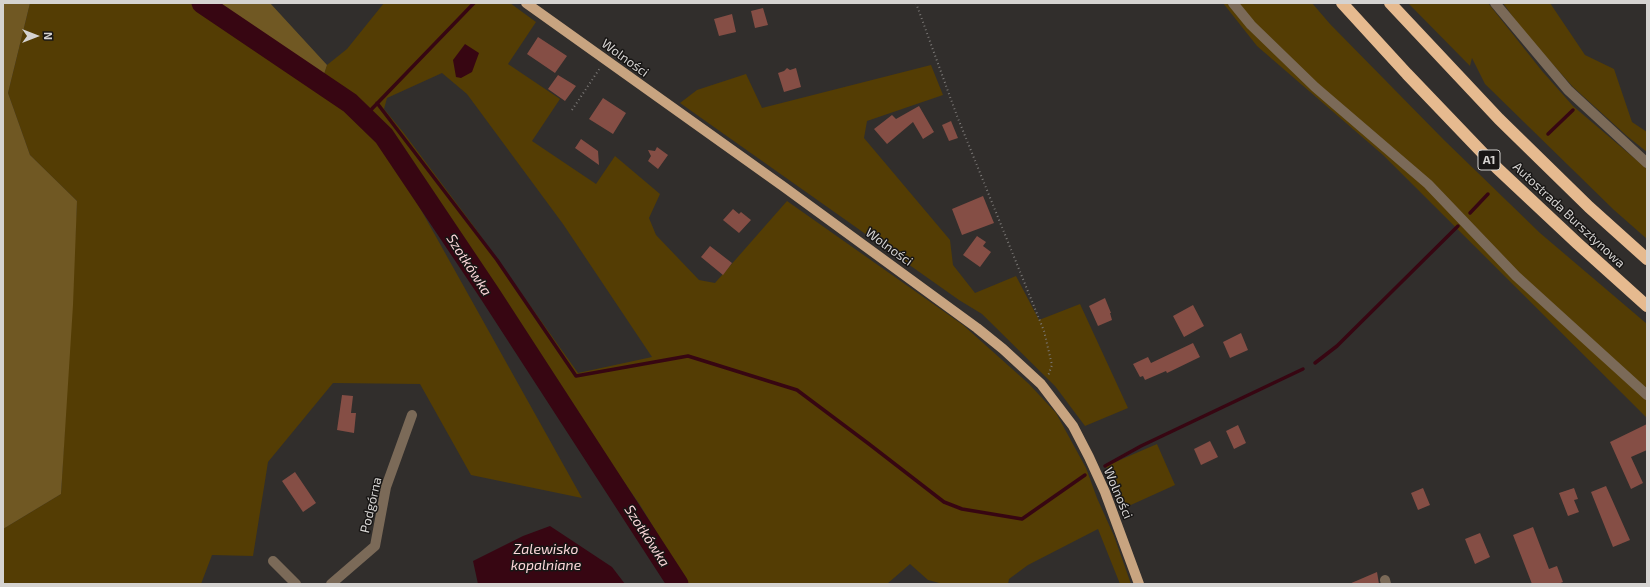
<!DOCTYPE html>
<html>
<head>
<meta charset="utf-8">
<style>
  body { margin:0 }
  #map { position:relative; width:1650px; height:587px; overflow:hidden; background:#312e2c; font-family:"Exo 2",sans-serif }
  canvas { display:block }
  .frame { position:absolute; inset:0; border:4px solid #d5d3d1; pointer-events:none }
  .north { position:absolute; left:16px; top:16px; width:40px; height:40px; -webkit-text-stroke:3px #181615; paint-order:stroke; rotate:90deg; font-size:11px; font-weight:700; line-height:16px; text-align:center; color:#d5d3d1 }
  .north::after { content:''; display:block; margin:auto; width:14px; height:18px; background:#d5d3d1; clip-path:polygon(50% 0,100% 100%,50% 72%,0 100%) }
</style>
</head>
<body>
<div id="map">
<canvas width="1650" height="587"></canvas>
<div class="frame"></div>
<div class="north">N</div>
</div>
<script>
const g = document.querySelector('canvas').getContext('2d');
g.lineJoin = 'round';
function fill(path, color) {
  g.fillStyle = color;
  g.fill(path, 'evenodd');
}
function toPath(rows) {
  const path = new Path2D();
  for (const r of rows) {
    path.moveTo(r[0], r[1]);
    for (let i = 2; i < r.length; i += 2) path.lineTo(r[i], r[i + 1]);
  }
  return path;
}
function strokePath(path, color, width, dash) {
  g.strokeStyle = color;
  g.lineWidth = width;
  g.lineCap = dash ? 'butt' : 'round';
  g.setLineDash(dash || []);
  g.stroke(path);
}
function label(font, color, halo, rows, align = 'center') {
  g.font = font + ' "Exo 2",sans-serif';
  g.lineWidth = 3;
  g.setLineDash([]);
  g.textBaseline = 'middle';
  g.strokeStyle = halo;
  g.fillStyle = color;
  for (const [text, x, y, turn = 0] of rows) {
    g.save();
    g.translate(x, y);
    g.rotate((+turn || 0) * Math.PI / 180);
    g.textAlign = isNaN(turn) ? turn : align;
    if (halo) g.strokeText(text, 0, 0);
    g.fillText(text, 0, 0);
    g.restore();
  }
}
const green = toPath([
  [30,3,190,3,319,87,360,120,392,158,582,498,471,475,420,384,333,383,268,462,253,556,212,555,201,584,3,584,3,529,61,494,77,201,30,155,8,93],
  [384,3,510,3,536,22,508,64,560,99,532,141,596,184,615,156,660,194,649,218,656,235,699,280,715,283,787,201,963,325,1029,384,1056,413,1086,468,1097,498,1114,536,1131,584,1120,584,1098,529,1028,565,1009,579,1008,584,943,584,928,580,910,564,887,584,688,584,640,505,524,339,379,123,323,77,327,65,347,49],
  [442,73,467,94,563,224,652,357,578,373,475,228,403,132,384,109,387,98],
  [1223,3,1312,3,1330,24,1444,140,1540,233,1647,324,1647,418,1383,155,1257,46],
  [1408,3,1488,3,1542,71,1573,106,1647,169,1647,239,1614,210,1485,84,1472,58,1470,66],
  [1503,3,1550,3,1585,55,1614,69,1632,122,1647,132,1647,152,1627,136,1573,87,1523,31],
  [931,65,943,95,867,121,864,138,950,240,953,265,975,293,1016,276,1039,320,1080,304,1128,408,1085,426,1055,386,982,314,959,300,680,103,697,90,746,74,762,108],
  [1157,444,1175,485,1122,509,1106,466]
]);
const forest = toPath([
  [3,3,30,3,8,93,30,155,77,201,73,305,61,494,3,529],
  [212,3,270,3,327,65,323,77]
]);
const water = toPath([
  [465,44,479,53,472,72,461,78,456,77,453,60],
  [550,526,612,567,625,584,478,584,473,561,523,536]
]);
const stream = toPath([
  [377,103,497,260,576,376,688,356,797,390,869,444,944,502,962,509,1022,519,1085,475],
  [365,116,474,3],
  [1548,134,1573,110],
  [1470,213,1488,194],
  [1315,363,1337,346,1458,226],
  [1105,466,1141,446,1303,369]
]);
const river = toPath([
  [202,3,350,103,384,136,490,294,678,584]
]);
const building = toPath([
  [763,8,768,25,755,28,751,11],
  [732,14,736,32,719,36,714,19],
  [538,37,567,56,555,73,527,54],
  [787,68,790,70,796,68,801,87,784,92,778,73,784,71],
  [558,75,576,86,565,101,548,89],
  [603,98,626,113,613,134,589,119],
  [919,106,934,132,923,139,913,122,887,144,874,129,892,115,896,119],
  [951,121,958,138,949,141,942,125],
  [581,139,598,151,599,165,575,148],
  [657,147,668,155,658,169,648,161,651,156,648,150,655,151],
  [983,196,994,223,962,235,952,209],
  [733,209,739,214,741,212,751,220,739,233,723,220],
  [977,236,986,242,983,246,991,252,980,267,963,255],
  [710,246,732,263,723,275,701,257],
  [1105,298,1111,313,1110,313,1112,320,1098,326,1089,306],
  [1193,305,1204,326,1184,337,1173,316],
  [1241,333,1248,350,1230,358,1223,342],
  [1193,343,1200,357,1167,373,1166,371,1145,380,1143,376,1140,377,1133,364,1148,357,1151,363],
  [342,395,353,396,351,413,356,413,354,433,337,430],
  [1647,424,1647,450,1631,457,1643,483,1631,489,1610,442],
  [1238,425,1246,443,1234,449,1226,431],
  [1210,441,1218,457,1201,465,1194,449],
  [295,472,316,503,303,512,282,481],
  [1606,486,1630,540,1613,547,1591,492],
  [1423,488,1430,505,1418,510,1411,493],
  [1574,488,1578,499,1574,500,1579,512,1568,516,1559,493],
  [1533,527,1549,569,1557,566,1563,582,1558,584,1532,584,1513,535],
  [1480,533,1490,557,1475,564,1465,539],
  [1377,572,1379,584,1349,584]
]);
const path = toPath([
  [916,3,957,116,1044,331,1052,365,1048,376],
  [572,110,600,68]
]);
const minor = toPath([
  [1233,3,1251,25,1315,87,1428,184,1516,276,1647,395],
  [1495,3,1568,90,1647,163],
  [273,561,296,584],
  [1385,580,1386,584],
  [331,584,375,546,386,487,412,415]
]);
const major = toPath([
  [526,3,784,187,977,328,1003,349,1041,384,1073,426,1089,457,1105,492,1139,584]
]);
const highway = toPath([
  [1342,3,1407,74,1497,168,1577,243,1647,306],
  [1390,3,1499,119,1589,207,1647,259]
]);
const shields = [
  [1489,160,22]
];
const shieldNames = [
  ["A1",1489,160]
];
const streetNames = [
  ["Wolności",625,58,36],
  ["Autostrada Bursztynowa",1569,215,43],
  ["Wolności",889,247,36],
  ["Wolności",1118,493,67],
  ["Podgórna",371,505,-77]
];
const waterNames = [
  ["Szotkówka",469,265,57],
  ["Szotkówka",647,536,57],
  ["Zalewisko",546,549],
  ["kopalniane",546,565]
];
fill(green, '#543d04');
fill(forest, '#705823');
fill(water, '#370612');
strokePath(stream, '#370612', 3.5);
strokePath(river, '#370612', 21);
fill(building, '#854e45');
strokePath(path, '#7a7775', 2, [1, 3]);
strokePath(minor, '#7b6a58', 10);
strokePath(major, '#c8a480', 10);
strokePath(highway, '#e6ba8f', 12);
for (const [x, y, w] of shields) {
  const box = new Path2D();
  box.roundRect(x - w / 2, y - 10, w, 20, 3);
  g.fillStyle = '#181615';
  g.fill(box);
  strokePath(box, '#d5d3d1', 1);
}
label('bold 12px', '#d5d3d1', null, shieldNames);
label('13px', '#d5d3d1', '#181615', streetNames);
label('italic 14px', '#fdd7da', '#181615', waterNames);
</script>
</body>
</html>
